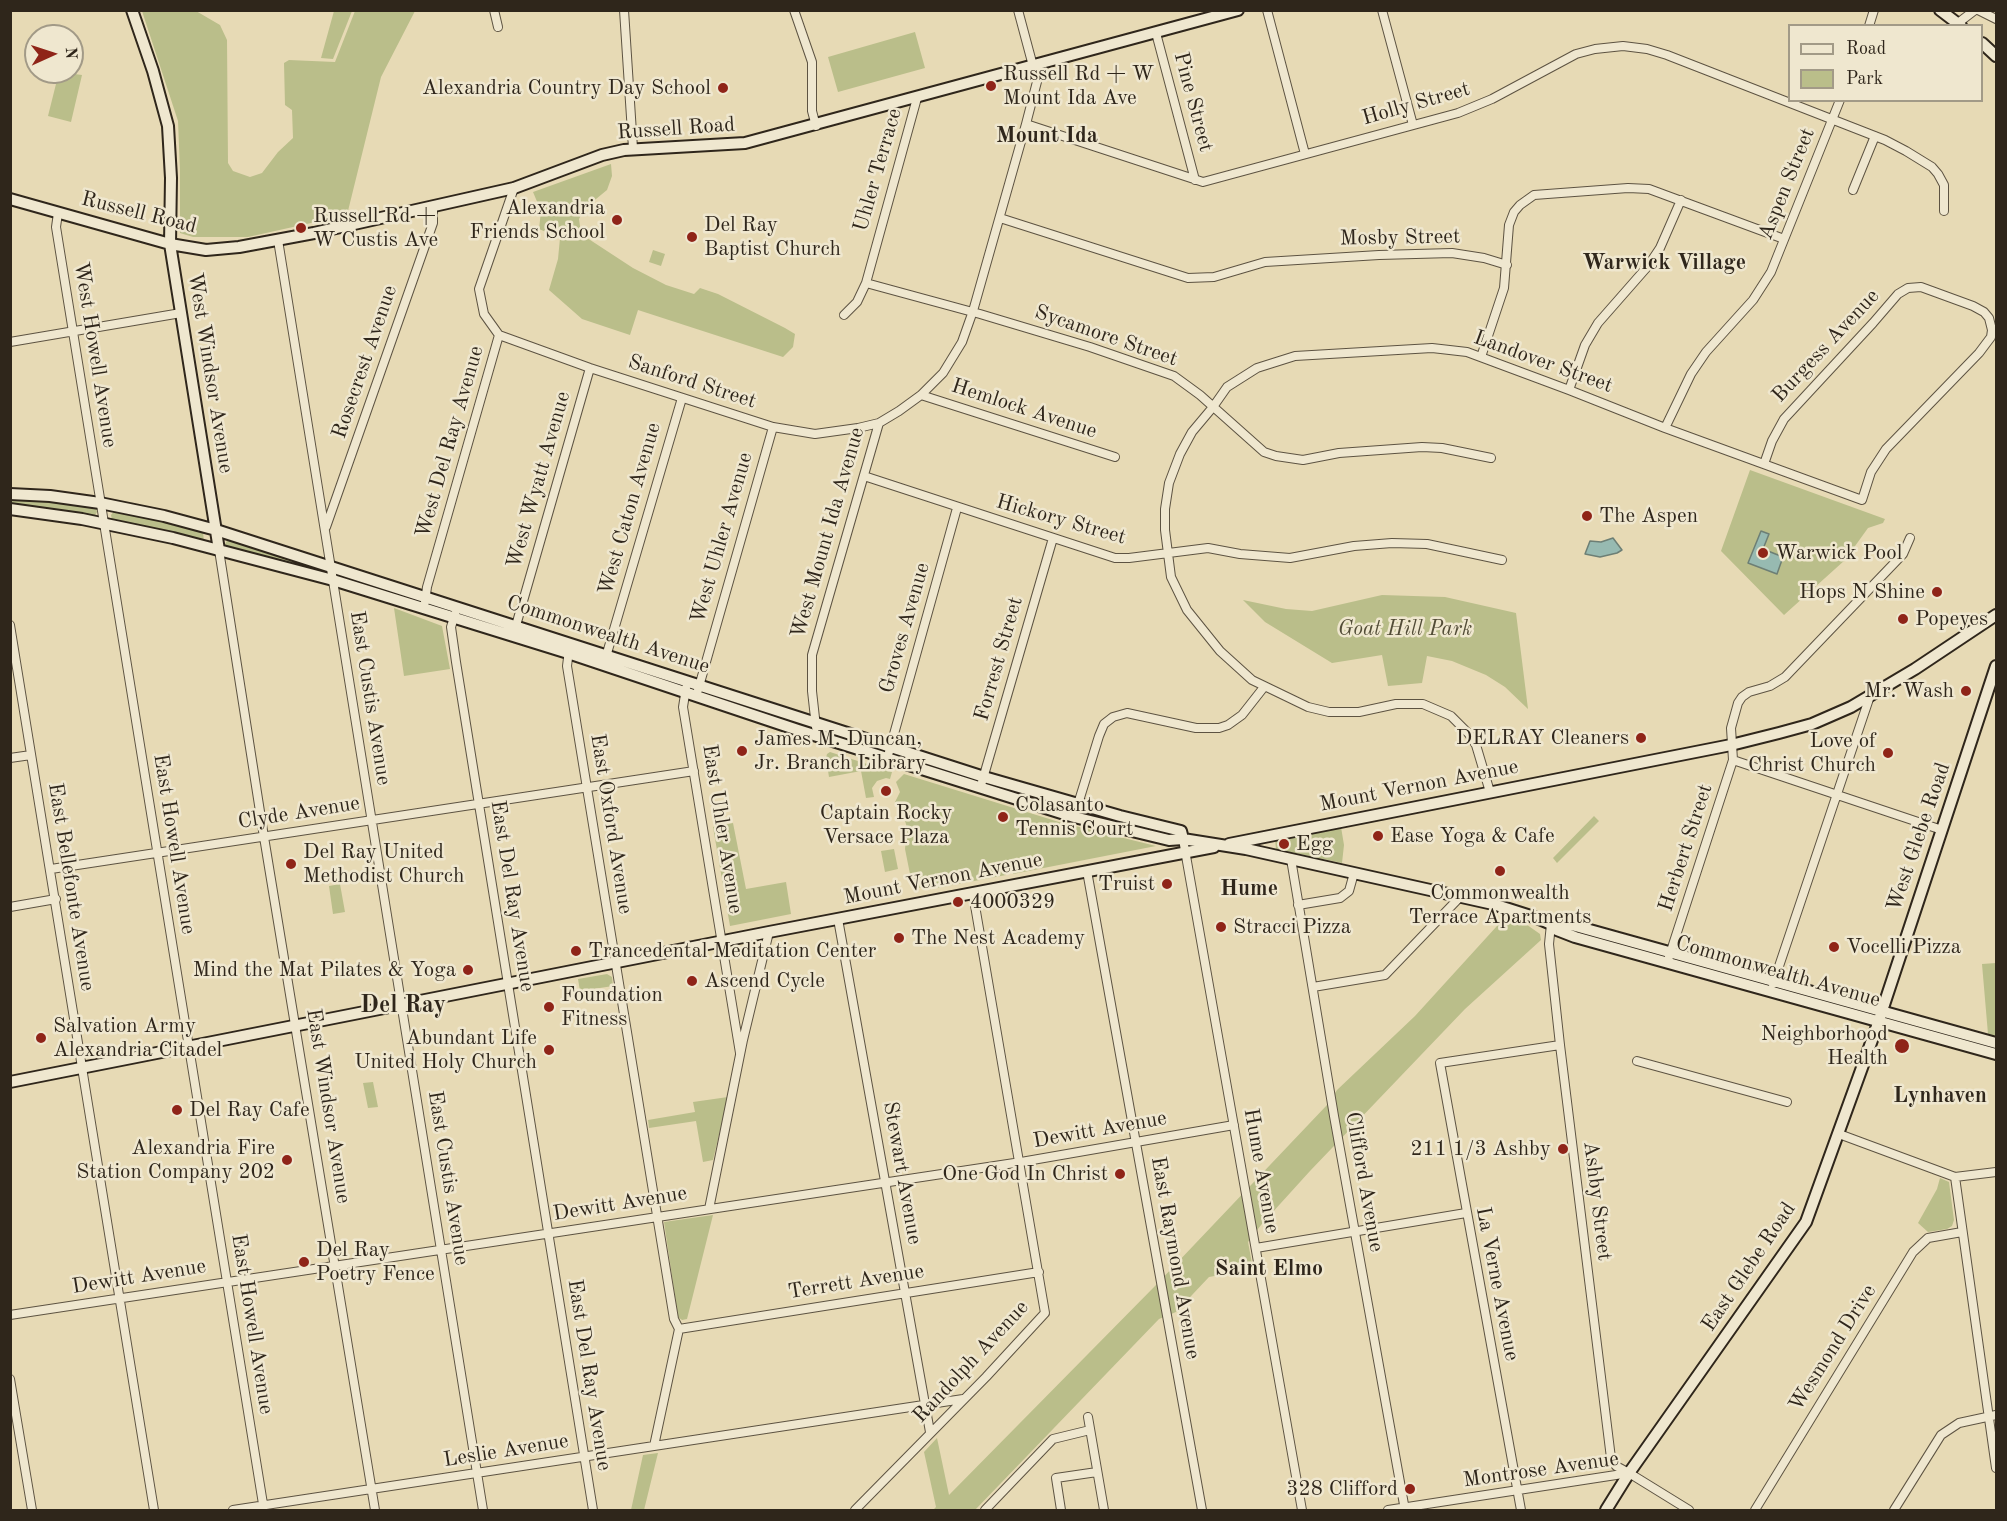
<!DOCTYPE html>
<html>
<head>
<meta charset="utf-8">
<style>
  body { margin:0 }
  #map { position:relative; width:2007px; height:1521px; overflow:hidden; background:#e7dab5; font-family:"Old Standard TT",serif }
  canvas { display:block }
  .frame { position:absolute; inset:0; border:12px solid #2f261b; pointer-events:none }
  .legend { position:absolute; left:1788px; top:24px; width:195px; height:78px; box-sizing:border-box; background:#efe7cf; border:2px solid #a29a87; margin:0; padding:8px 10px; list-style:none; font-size:18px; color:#2f261b }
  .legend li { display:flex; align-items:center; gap:12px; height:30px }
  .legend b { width:30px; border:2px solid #a29a87 }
  .north { position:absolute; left:24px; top:24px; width:60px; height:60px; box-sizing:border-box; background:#efe7cf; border:2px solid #a29a87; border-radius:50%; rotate:87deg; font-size:16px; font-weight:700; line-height:24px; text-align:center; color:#2f261b }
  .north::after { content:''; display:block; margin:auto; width:21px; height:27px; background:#8f2418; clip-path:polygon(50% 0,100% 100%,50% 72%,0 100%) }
</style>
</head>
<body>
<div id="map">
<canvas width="2007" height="1521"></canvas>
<div class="frame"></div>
<ul class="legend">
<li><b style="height:8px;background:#efe7cf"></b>Road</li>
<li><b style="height:16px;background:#babe8a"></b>Park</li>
</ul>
<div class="north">N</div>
</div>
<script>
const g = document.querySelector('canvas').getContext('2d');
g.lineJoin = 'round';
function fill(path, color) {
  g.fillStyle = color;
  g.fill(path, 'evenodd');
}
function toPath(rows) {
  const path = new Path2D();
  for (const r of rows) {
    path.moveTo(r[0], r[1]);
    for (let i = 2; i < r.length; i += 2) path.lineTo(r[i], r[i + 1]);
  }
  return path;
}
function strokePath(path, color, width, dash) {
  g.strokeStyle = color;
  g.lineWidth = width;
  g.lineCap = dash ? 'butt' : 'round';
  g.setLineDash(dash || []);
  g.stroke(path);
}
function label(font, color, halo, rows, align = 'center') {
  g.font = font + ' "Old Standard TT",serif';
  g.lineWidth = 5;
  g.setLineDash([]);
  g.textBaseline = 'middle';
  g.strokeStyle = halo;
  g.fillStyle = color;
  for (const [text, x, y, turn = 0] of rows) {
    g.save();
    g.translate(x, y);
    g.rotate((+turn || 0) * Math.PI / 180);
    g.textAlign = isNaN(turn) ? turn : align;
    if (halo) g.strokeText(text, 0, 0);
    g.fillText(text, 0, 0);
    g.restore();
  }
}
const green = toPath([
  [142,11,196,11,220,25,227,40,228,163,233,171,250,177,262,173,278,152,293,138,292,110,285,105,284,63,289,60,335,62,355,11,415,11,381,77,347,215,248,237,193,237,180,233,180,171,178,121],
  [334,11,352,11,333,59,321,58],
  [915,32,925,68,838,92,828,57],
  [59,72,82,75,71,122,48,116],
  [611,164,612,176,607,190,585,208,579,219,581,234,633,268,666,285,694,294,700,288,718,294,785,328,795,334,793,347,783,357,638,310,630,335,582,319,549,290,558,259,560,238,539,229,541,211,533,192],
  [653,250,665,254,661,266,649,262],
  [1750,470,1885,519,1883,523,1868,528,1845,560,1784,615,1721,551],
  [11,497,36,498,96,508,97,512,94,517,11,508],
  [115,510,203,530,204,544,112,521,111,515],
  [228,539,325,570,325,572,323,574,225,548,225,544],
  [1382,595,1445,597,1516,613,1528,709,1505,687,1486,675,1452,661,1427,656,1422,683,1388,686,1382,655,1332,663,1265,622,1243,600,1286,609,1312,611],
  [394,608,442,626,450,669,404,676],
  [830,752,892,772,890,779,886,778,877,781,872,788,874,797,866,798,861,771,829,777,826,758,827,754],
  [904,774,1059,822,1156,846,1013,874,1011,866,1005,867,1006,875,937,888,930,886,913,889,905,849,907,828,903,813,895,802,900,792,896,782],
  [1594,816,1599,821,1557,863,1553,858],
  [733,823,746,889,786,882,791,914,730,926,713,827],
  [1341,827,1344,845,1342,863,1276,849,1275,839],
  [894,849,898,869,885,872,881,851],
  [340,884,345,912,333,914,329,886],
  [1507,915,1523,922,1540,934,1541,940,1465,1009,1310,1171,1261,1225,1248,1242,1253,1269,1209,1277,1176,1312,1159,1319,975,1510,933,1510,936,1507,924,1452,937,1438,949,1495,1156,1285,1327,1105,1337,1090,1415,1016],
  [1996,963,1996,1036,1988,1034,1982,964],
  [607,974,612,977,613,986,580,991,578,979],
  [373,1082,378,1107,368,1108,363,1083],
  [728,1097,713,1160,703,1162,696,1121,649,1128,648,1120,695,1112,693,1102],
  [1940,1178,1949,1182,1954,1220,1952,1226,1947,1229,1928,1232,1918,1223,1937,1189],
  [713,1215,687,1319,682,1320,678,1317,664,1222],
  [658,1453,644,1510,631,1510,643,1455]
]);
const water = toPath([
  [1761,531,1769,534,1763,549,1783,557,1777,574,1748,563,1761,531],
  [1613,538,1622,550,1617,553,1600,557,1585,554,1590,541,1601,542,1613,538]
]);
const street = toPath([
  [494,10,498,27],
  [624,10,633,148],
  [794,10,812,62,812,111,816,126],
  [1018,10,1033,66],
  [1267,10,1305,154],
  [1382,10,1413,125],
  [1978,10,1996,19],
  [1958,23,1975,10],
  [1869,26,1874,10],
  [1156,33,1195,180],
  [1026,124,1203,182,1458,113,1492,99,1576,54,1595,49,1623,46,1647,49,1667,55,1885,140,1906,151,1932,167,1938,174,1944,185,1944,211],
  [514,188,479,289,484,314,499,335,590,368,773,427,815,434,858,428,879,423,899,411,921,395,943,373,962,342,973,311,1026,124,1039,74,1037,65],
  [1853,190,1875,136],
  [58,213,56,227,264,1510],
  [1000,218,1188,278,1214,277,1265,262,1379,255,1452,253,1484,258,1507,265],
  [278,240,483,1510],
  [866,283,980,314,1090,347,1174,376,1200,395,1264,452,1276,456,1303,460,1339,453,1422,447,1442,448,1491,458],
  [844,315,857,302,866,283,917,98],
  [10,342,181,313],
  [1481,357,1504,288,1509,225,1514,212,1520,205,1534,195,1628,188,1649,189,1784,239],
  [1569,390,1585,345,1598,323,1648,266,1660,248,1681,200],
  [921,395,1115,457],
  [1665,428,1691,374,1706,352,1753,300,1771,272,1840,100],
  [864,476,1115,558,1129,558,1208,548,1240,554,1290,558,1354,546,1392,543,1427,544,1502,560],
  [326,527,433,223,433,207],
  [219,550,264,837,375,1510],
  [425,602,427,587,499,335],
  [455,614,451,627,456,662,593,1510],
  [10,625,154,1510],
  [515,629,590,368],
  [569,650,567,666,674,1319,679,1329],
  [605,660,682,398],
  [686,688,683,707,740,1053],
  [698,690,773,427],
  [816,727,812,691,812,655,879,423],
  [889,752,957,508],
  [10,758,31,755],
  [1733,760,1942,830],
  [982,782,1053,538],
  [1490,792,1476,745,1469,734,1451,716,1423,704,1396,704,1359,712,1329,712,1308,707,1252,680,1220,651,1187,610,1171,577,1165,530,1165,509,1169,483,1180,454,1192,432,1213,407,1227,387,1257,368,1295,356,1432,348,1467,352,1569,390,1665,428,1862,500,1871,472,1886,449,1979,353,1991,337,1992,330,1989,318,1984,312,1973,306,1921,287,1908,288,1898,294,1873,323,1784,419,1772,441,1764,464],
  [1074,817,1099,736,1104,724,1113,717,1127,713,1196,728,1219,728,1228,725,1242,715,1264,687],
  [1183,839,1302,1510],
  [1291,859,1334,1116,1405,1510],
  [51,869,694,771],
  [1087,871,1202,1510],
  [1298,905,1340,898,1349,891,1354,873],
  [10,907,56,899],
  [838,919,930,1432],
  [1551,924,1549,944,1560,1045,1611,1458,1616,1466,1629,1473],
  [1669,957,1733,760,1731,728,1738,703,1742,697,1749,692,1770,686,1785,677,1903,554,1910,538],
  [1773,984,1870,696],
  [1313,987,1385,975,1460,897],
  [1637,1061,1787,1102],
  [1839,1134,1955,1177,1996,1172],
  [1955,1177,1996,1468],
  [709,1209,743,1040,769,932],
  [1256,1248,1466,1213],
  [10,1315,1021,1162,1234,1125],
  [679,1329,1039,1272],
  [10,1379,32,1510],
  [1088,1417,1104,1510],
  [654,1446,679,1329],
  [233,1510,963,1399],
  [855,1510,986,1377,1045,1313,973,894],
  [985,1510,1053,1439,1090,1430],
  [1061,1510,1056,1478,1097,1472],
  [1388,1510,1629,1473,1689,1510],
  [1521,1510,1440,1063,1560,1045],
  [1755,1510,1913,1252,1928,1238,1962,1232],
  [1894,1510,1941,1435,1959,1423,1996,1415]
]);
const secondary = toPath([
  [132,10,153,71,168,126,171,178,170,244,219,550],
  [1940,10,1961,26],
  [1982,43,1996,56],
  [10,199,170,244,206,250,239,247,314,233,514,188,602,155,624,150,745,143,1238,10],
  [10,494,50,496,100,503,164,516,216,530,984,777,1120,816,1181,831,1183,839],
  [10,509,82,519,173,538,333,580,568,653,798,730,1074,817,1169,840,1183,839,1246,849,1493,904,1537,918,1551,924,1557,930,1575,937,1996,1054],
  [1229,844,1731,745,1779,733,1812,724,1851,707,1915,669,1996,615],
  [1551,924,1561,922,1996,1043],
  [10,1082,769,932,1214,847],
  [1606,1510,1629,1473,1806,1222,1876,1029,1996,666]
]);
const markers = [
  [991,86,6,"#8f2418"],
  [723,88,6,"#8f2418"],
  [617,220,6,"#8f2418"],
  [301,228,6,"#8f2418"],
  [692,237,6,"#8f2418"],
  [1587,516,6,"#8f2418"],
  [1763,553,6,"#8f2418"],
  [1937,592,6,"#8f2418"],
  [1903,619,6,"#8f2418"],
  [1966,691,6,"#8f2418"],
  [1641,738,6,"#8f2418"],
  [742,751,6,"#8f2418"],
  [1888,753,6,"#8f2418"],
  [886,791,6,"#8f2418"],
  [1003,817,6,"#8f2418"],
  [1378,836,6,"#8f2418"],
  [1284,844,6,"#8f2418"],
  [291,864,6,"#8f2418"],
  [1500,871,6,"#8f2418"],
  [1167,884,6,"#8f2418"],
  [958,902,6,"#8f2418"],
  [1221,927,6,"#8f2418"],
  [899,938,6,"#8f2418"],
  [1834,947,6,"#8f2418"],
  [576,951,6,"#8f2418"],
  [468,970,6,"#8f2418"],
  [692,981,6,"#8f2418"],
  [549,1007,6,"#8f2418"],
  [41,1038,6,"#8f2418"],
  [1902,1046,8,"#8f2418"],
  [549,1050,6,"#8f2418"],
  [177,1110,6,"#8f2418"],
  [1563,1149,6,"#8f2418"],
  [287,1160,6,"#8f2418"],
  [1120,1174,6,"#8f2418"],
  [304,1262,6,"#8f2418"],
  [1410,1489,6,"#8f2418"]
];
const poiNames = [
  ["Russell Rd + W",1003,74],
  ["Mount Ida Ave",1003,98],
  ["Alexandria Country Day School",711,88,"right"],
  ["Alexandria",605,208,"right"],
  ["Friends School",605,232,"right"],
  ["Russell Rd +",313,216],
  ["W Custis Ave",313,240],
  ["Del Ray",704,225],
  ["Baptist Church",704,249],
  ["The Aspen",1599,516],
  ["Warwick Pool",1775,553],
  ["Hops N Shine",1925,592,"right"],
  ["Popeyes",1915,619],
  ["Mr. Wash",1954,691,"right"],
  ["DELRAY Cleaners",1629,738,"right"],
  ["James M. Duncan,",754,739],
  ["Jr. Branch Library",754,763],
  ["Love of",1876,741,"right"],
  ["Christ Church",1876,765,"right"],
  ["Colasanto",1015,805],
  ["Tennis Court",1015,829],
  ["Captain Rocky",886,813,"center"],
  ["Versace Plaza",886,837,"center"],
  ["Ease Yoga & Cafe",1390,836],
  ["Egg",1296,844],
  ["Del Ray United",303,852],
  ["Methodist Church",303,876],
  ["Truist",1155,884,"right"],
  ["Commonwealth",1500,893,"center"],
  ["Terrace Apartments",1500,917,"center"],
  ["4000329",970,902],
  ["Stracci Pizza",1233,927],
  ["The Nest Academy",911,938],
  ["Vocelli Pizza",1846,947],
  ["Trancedental Meditation Center",588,951],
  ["Mind the Mat Pilates & Yoga",456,970,"right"],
  ["Ascend Cycle",704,981],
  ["Foundation",561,995],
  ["Fitness",561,1019],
  ["Salvation Army",53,1026],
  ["Alexandria Citadel",53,1050],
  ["Neighborhood",1888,1034,"right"],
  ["Health",1888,1058,"right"],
  ["Abundant Life",537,1038,"right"],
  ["United Holy Church",537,1062,"right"],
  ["Del Ray Cafe",189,1110],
  ["Alexandria Fire",275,1148,"right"],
  ["Station Company 202",275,1172,"right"],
  ["211 1/3 Ashby",1551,1149,"right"],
  ["One God In Christ",1108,1174,"right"],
  ["Del Ray",316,1250],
  ["Poetry Fence",316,1274],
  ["328 Clifford",1398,1489,"right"]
];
const streetNames = [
  ["Pine Street",1193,102,75],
  ["Holly Street",1416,104,-16],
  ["Russell Road",676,129,-4],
  ["Uhler Terrace",878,170,-74],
  ["Aspen Street",1787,184,-68],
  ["Russell Road",139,213,14],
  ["Mosby Street",1400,238,-1],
  ["Sycamore Street",1106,336,19],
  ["Burgess Avenue",1826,346,-47],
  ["West Howell Avenue",95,355,81],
  ["Rosecrest Avenue",365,362,-71],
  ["Landover Street",1543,362,20],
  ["West Windsor Avenue",210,373,81],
  ["Sanford Street",692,382,18],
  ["Hemlock Avenue",1024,409,18],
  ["West Del Ray Avenue",450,442,-74],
  ["West Wyatt Avenue",539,480,-74],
  ["West Caton Avenue",630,509,-74],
  ["Hickory Street",1061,520,16],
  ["West Mount Ida Avenue",828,533,-74],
  ["West Uhler Avenue",722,538,-74],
  ["Groves Avenue",905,628,-74],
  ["Commonwealth Avenue",608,635,18],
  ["Forrest Street",999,659,-74],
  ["East Custis Avenue",370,698,81],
  ["Mount Vernon Avenue",1419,786,-11],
  ["Clyde Avenue",299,813,-9],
  ["East Oxford Avenue",611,824,81],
  ["East Uhler Avenue",722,829,81],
  ["West Glebe Road",1919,837,-71],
  ["East Howell Avenue",174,844,81],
  ["Herbert Street",1686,848,-72],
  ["Mount Vernon Avenue",943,879,-11],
  ["East Bellefonte Avenue",71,887,81],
  ["East Del Ray Avenue",512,896,81],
  ["Commonwealth Avenue",1778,972,16],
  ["East Windsor Avenue",328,1106,81],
  ["Dewitt Avenue",1100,1130,-10],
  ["Hume Avenue",1261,1171,80],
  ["Stewart Avenue",902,1173,80],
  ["East Custis Avenue",448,1178,81],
  ["Clifford Avenue",1364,1182,80],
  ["Ashby Street",1597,1201,83],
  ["Dewitt Avenue",620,1204,-9],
  ["East Raymond Avenue",1175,1258,80],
  ["East Glebe Road",1749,1267,-56],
  ["Dewitt Avenue",139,1277,-9],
  ["Terrett Avenue",856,1282,-9],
  ["La Verne Avenue",1497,1284,79],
  ["East Howell Avenue",252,1324,81],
  ["Wesmond Drive",1833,1348,-58],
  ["Randolph Avenue",971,1362,-47],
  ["East Del Ray Avenue",589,1375,81],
  ["Leslie Avenue",506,1451,-9],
  ["Montrose Avenue",1541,1470,-8]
];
const parkNames = [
  ["Goat Hill Park",1405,629]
];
const neighbourhoodNames = [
  ["Mount Ida",1047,136],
  ["Warwick Village",1664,263],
  ["Hume",1249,889],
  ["Lynhaven",1940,1096],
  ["Saint Elmo",1269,1269]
];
const quarterNames = [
  ["Del Ray",403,1006]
];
fill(green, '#babe8a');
fill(water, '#97bab1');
strokePath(water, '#6d7f75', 1.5);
strokePath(street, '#5d5342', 10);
strokePath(secondary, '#2f261b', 14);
strokePath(street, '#efe7cf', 8);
strokePath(secondary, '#efe7cf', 10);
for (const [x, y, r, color] of markers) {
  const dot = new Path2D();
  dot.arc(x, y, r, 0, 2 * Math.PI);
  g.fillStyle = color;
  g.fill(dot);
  strokePath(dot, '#efe7cf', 2);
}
label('21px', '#2f261b', '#efe7cf', poiNames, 'left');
label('21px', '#2f261b', '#efe7cf', streetNames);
label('italic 21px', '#524c37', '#efe7cf', parkNames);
label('bold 22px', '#2f261b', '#efe7cf', neighbourhoodNames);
label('bold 24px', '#2f261b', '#efe7cf', quarterNames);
</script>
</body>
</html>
